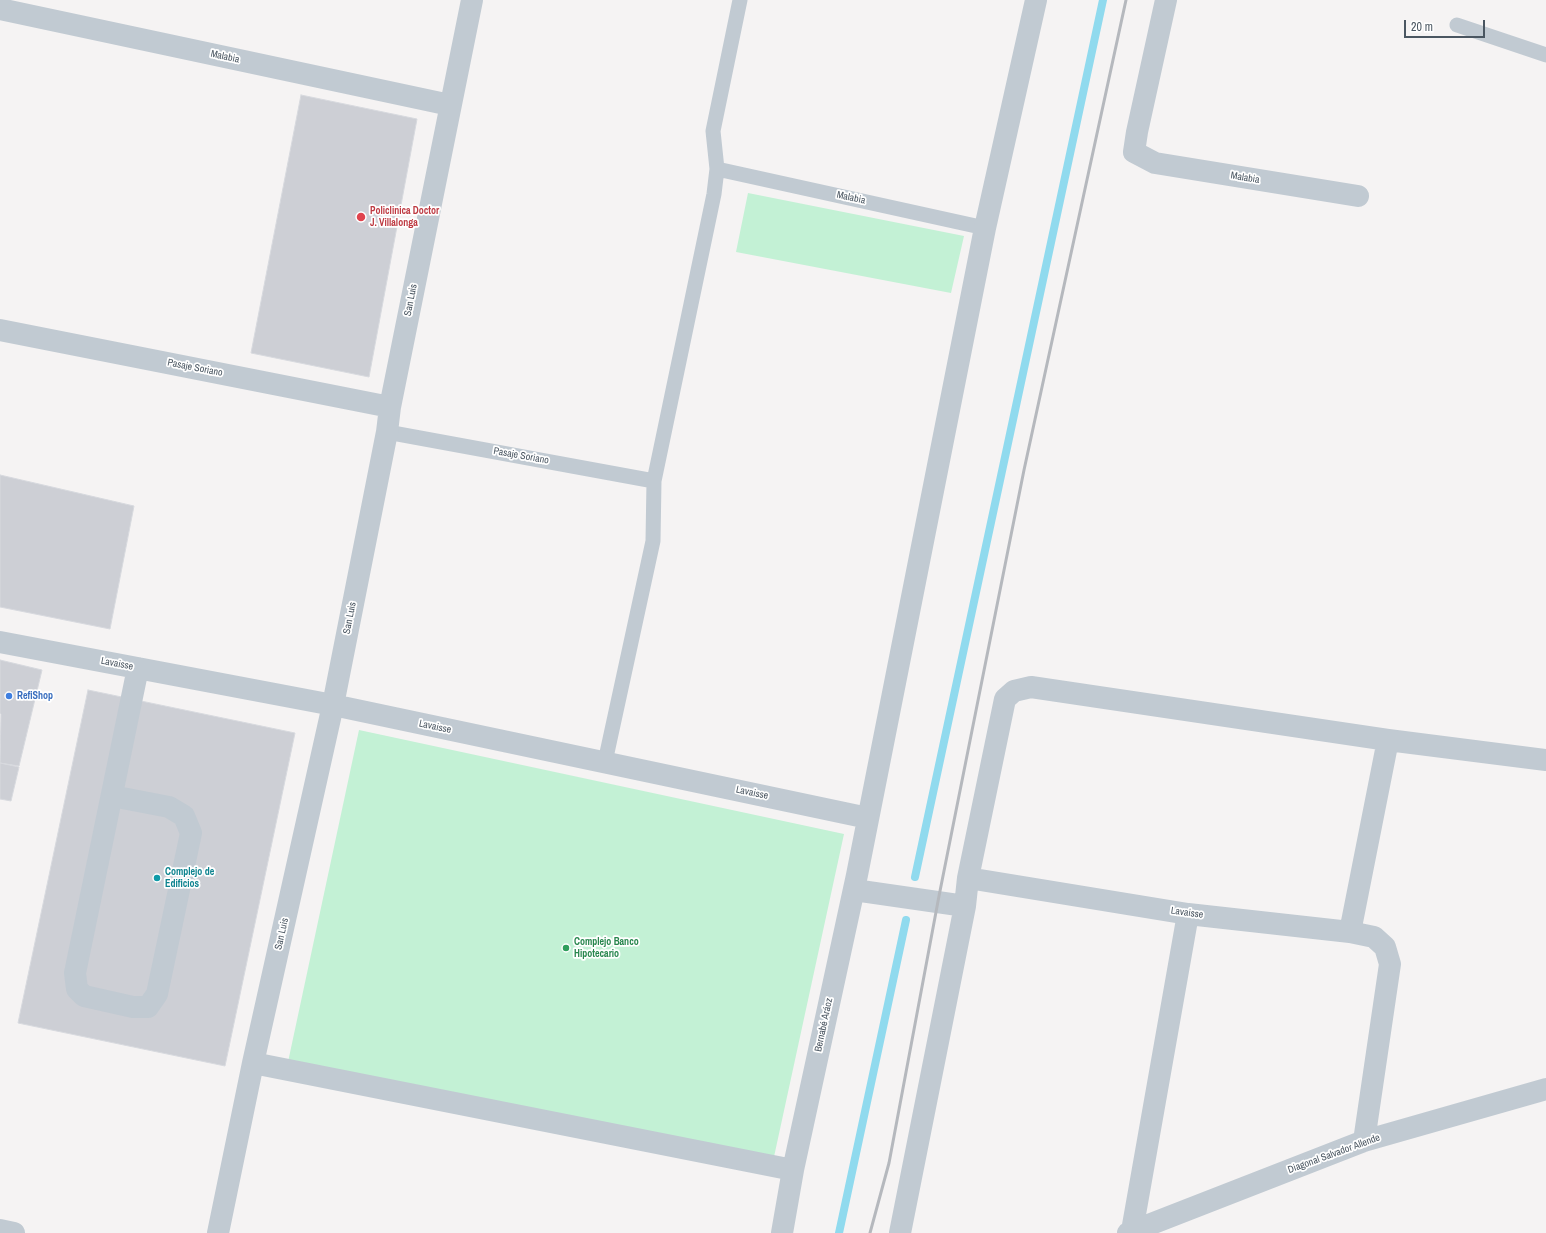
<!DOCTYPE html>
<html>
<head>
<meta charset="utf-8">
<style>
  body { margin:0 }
  #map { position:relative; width:1546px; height:1233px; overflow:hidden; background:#f5f3f3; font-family:"Archivo Narrow",sans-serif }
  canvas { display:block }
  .scale { position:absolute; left:1404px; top:20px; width:81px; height:18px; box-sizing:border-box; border:2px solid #4a5661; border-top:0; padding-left:5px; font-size:12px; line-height:14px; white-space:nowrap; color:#4a5661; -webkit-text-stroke:3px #fff; paint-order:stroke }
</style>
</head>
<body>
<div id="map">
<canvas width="1546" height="1233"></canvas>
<div class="scale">20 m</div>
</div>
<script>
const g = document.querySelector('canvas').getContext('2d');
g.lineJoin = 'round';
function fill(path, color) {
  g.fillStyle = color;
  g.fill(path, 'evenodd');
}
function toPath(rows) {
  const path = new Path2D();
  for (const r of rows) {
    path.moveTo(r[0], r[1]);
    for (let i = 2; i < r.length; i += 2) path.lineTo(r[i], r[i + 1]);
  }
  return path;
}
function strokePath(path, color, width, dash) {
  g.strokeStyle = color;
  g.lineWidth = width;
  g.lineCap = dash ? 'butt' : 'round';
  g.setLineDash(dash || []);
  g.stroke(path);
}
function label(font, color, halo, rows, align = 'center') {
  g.font = font + ' "Archivo Narrow",sans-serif';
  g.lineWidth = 3.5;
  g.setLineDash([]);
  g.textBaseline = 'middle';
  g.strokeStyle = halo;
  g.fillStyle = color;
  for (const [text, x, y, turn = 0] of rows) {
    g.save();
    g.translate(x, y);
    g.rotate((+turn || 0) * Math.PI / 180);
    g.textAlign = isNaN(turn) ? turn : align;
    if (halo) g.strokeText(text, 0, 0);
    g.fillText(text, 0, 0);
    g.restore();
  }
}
const green = toPath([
  [748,193,964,236,951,293,736,252],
  [359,730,844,834,772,1166,288,1062]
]);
const stream = toPath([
  [915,877,1103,0],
  [839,1233,906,920]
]);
const building = toPath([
  [301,95,417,119,369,377,251,353,301,95],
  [0,475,134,506,110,629,0,607,0,475],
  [0,660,42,670,19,766,0,763,1,714,0,713,0,660],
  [88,690,295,733,225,1066,18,1023,88,690],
  [0,763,19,767,11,801,0,799,0,763]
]);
const service = toPath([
  [1457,25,1546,55],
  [717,169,985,228],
  [387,432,654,481],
  [605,762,653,541,654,481,714,194,717,169,713,131,740,0]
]);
const minor = toPath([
  [1166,0,1137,132,1134,152,1155,163,1358,196],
  [0,9,450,105],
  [0,330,390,407],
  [0,642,333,705,868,818],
  [112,796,169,807,184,816,191,833,157,994,148,1007,133,1007,84,996,77,989,75,973,138,668],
  [968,878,1188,914,1350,932,1374,937,1385,947,1390,964,1364,1141],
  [854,890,965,906],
  [1350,932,1388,740],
  [253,1063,793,1170],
  [0,1230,14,1233],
  [1132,1231,1188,914],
  [218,1233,253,1063,333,705,387,432,390,407,472,0],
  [782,1233,793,1170,857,875,985,228,1036,0],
  [900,1233,965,906,968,878,1005,699,1014,691,1031,687,1388,740,1546,760],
  [1128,1233,1364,1141,1546,1089]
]);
const rail = toPath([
  [870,1233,889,1163,939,896,1024,470,1126,0]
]);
const markers = [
  [361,217,5,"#e0444e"],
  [9,696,4,"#3f7fe0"],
  [157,878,4,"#0f9aa8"],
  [566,948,4,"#2e9e5b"]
];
const streetNames = [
  ["Malabia",225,57,12],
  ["Malabia",1245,178,9],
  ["Malabia",851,198,12],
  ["San Luis",411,300,-79],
  ["Pasaje Soriano",195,368,11],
  ["Pasaje Soriano",521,456,10],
  ["San Luis",350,618,-79],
  ["Lavaisse",117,664,11],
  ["Lavaisse",435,727,12],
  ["Lavaisse",752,793,12],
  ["Lavaisse",1187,913,8],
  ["San Luis",282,934,-77],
  ["Bernabé Aráoz",824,1025,-78],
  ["Diagonal Salvador Allende",1334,1154,-20]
];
const healthNames = [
  ["Policlinica Doctor",370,211],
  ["J. Villalonga",370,223]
];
const shopNames = [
  ["RefiShop",17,696]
];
const cultureNames = [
  ["Complejo de",165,872],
  ["Edificios",165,884]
];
const leisureNames = [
  ["Complejo Banco",574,942],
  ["Hipotecario",574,954]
];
fill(green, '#c3f1d5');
strokePath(stream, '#90daee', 8);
fill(building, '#cdcfd5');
strokePath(building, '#d7d9de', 1);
strokePath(service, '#c1cad2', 15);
strokePath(minor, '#c1cad2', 22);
strokePath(rail, '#b5b8bd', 3);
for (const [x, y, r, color] of markers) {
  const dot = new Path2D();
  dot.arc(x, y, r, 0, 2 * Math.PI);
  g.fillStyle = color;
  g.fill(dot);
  strokePath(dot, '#fff', 1.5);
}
label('10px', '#4a5661', '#fff', streetNames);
label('bold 10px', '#be3a42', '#fff', healthNames, 'left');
label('bold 10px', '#366cbe', '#fff', shopNames, 'left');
label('bold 10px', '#0d838f', '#fff', cultureNames, 'left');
label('bold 10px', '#27864d', '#fff', leisureNames, 'left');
</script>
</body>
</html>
